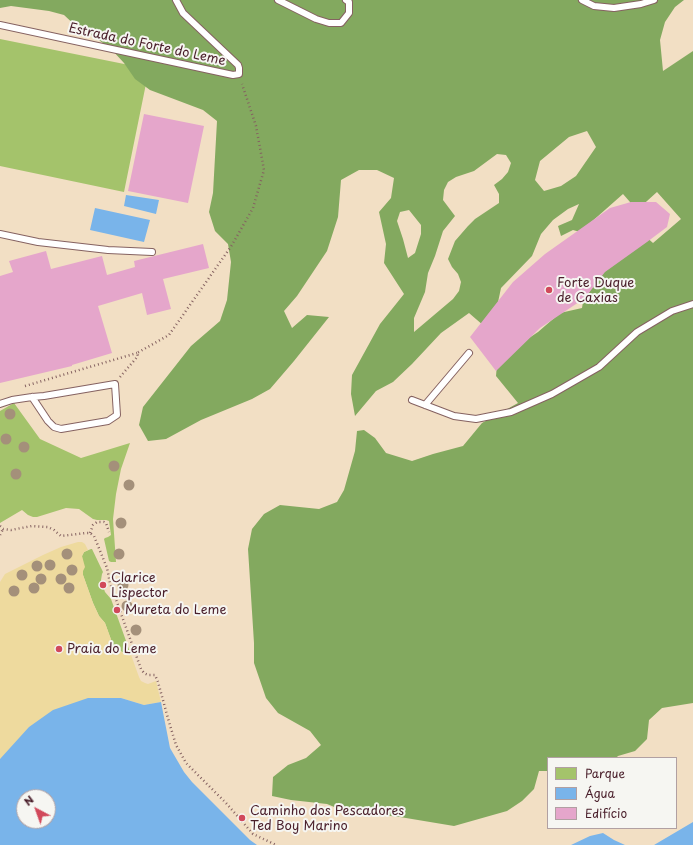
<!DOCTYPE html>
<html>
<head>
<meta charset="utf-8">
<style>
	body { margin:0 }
	#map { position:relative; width:693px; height:845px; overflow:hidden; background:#f2dfc4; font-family:"Playpen Sans",sans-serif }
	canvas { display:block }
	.legend { position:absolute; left:547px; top:757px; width:130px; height:72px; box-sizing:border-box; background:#f6f6f2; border:1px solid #b1a0a2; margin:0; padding:5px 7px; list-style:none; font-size:12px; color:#4a1f2b }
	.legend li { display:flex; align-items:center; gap:8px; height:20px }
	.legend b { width:20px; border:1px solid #b1a0a2 }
	.north { position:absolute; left:16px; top:789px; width:40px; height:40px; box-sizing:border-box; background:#f6f6f2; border:1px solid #b1a0a2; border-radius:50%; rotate:319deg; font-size:11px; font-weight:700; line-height:16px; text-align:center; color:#4a1f2b }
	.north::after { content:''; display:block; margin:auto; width:14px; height:18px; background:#d1495b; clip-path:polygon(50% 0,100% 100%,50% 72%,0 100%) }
</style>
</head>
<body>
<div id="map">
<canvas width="693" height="845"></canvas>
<ul class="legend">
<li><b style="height:11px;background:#a4c36b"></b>Parque</li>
<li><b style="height:11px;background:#79b4ea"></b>Água</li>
<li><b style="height:11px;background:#e5a6cb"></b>Edifício</li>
</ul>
<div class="north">N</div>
</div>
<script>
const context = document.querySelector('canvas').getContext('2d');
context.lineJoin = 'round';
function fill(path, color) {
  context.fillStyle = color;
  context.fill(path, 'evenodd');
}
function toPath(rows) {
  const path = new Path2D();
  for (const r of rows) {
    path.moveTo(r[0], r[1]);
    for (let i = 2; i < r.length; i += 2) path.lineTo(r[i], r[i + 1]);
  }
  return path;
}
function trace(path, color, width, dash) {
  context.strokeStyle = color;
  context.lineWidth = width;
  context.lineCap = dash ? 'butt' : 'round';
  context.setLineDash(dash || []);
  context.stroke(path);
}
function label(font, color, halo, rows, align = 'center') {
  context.font = font + ' "Playpen Sans",sans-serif';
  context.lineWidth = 4;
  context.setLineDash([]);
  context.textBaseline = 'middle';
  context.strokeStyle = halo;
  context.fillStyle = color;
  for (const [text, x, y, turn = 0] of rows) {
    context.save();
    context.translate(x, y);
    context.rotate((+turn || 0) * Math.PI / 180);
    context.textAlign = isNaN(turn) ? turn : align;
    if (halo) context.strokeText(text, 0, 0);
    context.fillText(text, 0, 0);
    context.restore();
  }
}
fill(toPath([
	[0,39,149,69,124,192,0,166],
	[14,403,40,439,81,458,130,443,121,469,116,494,113,519,116,562,111,562,109,561,104,539,105,538,108,537,111,535,109,521,106,520,97,520,93,519,79,509,66,508,37,517,33,517,28,515,22,510,0,523,0,411],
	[91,549,92,549,103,572,102,574,101,580,105,592,111,599,130,652,122,652,113,645,105,623,99,616,93,603,83,575,82,556,84,552]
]), '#a4c36b');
fill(toPath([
	[0,0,684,0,675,7,665,22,660,40,663,71,693,51,693,703,662,708,649,720,647,739,635,751,618,756,616,758,548,758,548,771,539,771,534,789,522,801,507,811,454,826,400,817,344,811,327,804,291,800,272,796,273,777,288,765,306,758,321,745,310,731,278,713,266,698,254,663,254,643,248,549,252,529,264,514,280,505,319,509,337,502,344,490,355,451,357,431,364,430,375,438,386,453,412,461,433,454,463,446,482,423,518,403,496,376,497,364,508,352,538,332,560,313,582,308,584,296,598,276,644,235,653,243,681,219,657,192,637,210,623,194,580,232,573,230,561,236,558,226,572,220,579,204,568,209,553,220,541,234,532,256,501,288,497,307,484,326,469,313,441,333,412,364,393,382,376,391,355,416,351,394,352,375,380,324,404,294,384,263,386,244,379,212,391,198,394,178,377,170,359,170,341,180,338,217,327,251,297,296,284,311,292,328,307,315,329,317,294,361,270,389,252,399,201,420,166,439,148,441,139,425,143,407,191,346,220,321,227,300,231,262,228,244,215,231,209,212,213,193,217,121,203,110,150,90,135,79,124,63,112,50,95,37,79,29,64,15,49,11,11,6,0,8],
	[587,131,596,147,576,176,561,186,544,191,535,180,540,161,569,137],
	[497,154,506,155,511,163,508,172,502,179,494,185,499,194,499,203,475,219,468,226,455,241,448,259,452,267,458,274,461,282,459,291,453,299,414,332,414,318,425,292,428,273,435,256,443,231,455,216,443,200,444,190,448,182,456,177,474,171],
	[409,210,421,225,421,234,415,253,408,258,403,239,397,221,400,212]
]), '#83a95f');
fill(toPath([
	[78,542,82,542,85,544,88,550,84,552,82,556,85,567,83,571,83,575,93,603,99,616,105,623,113,645,122,652,130,652,139,677,141,681,145,683,148,684,156,681,161,702,144,705,121,698,0,759,0,582,5,574,43,555,61,547]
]), '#eeda9e');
fill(toPath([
	[126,195,159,200,156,214,124,206],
	[95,208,150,220,144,242,90,230],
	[88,698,121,698,144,705,161,702,170,748,184,772,192,782,250,840,257,845,0,845,0,759,29,727,53,710],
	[24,797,48,797,48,821,24,821],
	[693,822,693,845,654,845],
	[603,833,614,840,625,845,571,845,590,836]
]), '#79b4ea');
fill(toPath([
	[144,114,204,126,188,203,128,191],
	[631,202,656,202,670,214,667,227,647,242,605,272,585,298,540,328,496,371,470,337,513,282,545,254,610,208],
	[203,244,209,268,163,279,171,309,147,315,142,293,98,306,112,353,72,365,72,366,0,383,0,276,13,272,9,261,46,251,51,269,102,256,107,275,135,267,134,261]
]), '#e5a6cb');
const service = toPath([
	[278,0,316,19,329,23,341,23,349,13,349,2,346,0],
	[582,0,594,6,614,8,641,4,654,0],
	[0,25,233,75,239,74,239,68,238,65,183,13,176,0],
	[0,234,38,242,108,250,152,252],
	[412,400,454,416,476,419,511,412,552,394,599,367,637,332,672,311,693,304],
	[0,404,12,400,32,397,44,396,115,384,117,415,108,421,61,429,54,427,48,421,32,397],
	[425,405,469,353]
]);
trace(service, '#856261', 8);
trace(toPath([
	[120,377,138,356,137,353,169,335,232,245,253,208,264,170,256,126,242,84],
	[25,386,137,353],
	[0,526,3,529,11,530,32,526,48,527,54,530,61,536,86,533,90,533,94,536,107,568,110,583,141,669,144,673,148,675,155,675,158,682,169,722,176,745,186,763,226,803,253,834,276,845],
	[90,533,93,525,97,522,104,522,106,523,109,532],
	[0,535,3,529]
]), '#856261', 2.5, [1, 3]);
trace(service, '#fff', 6);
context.fillStyle = '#a4907a';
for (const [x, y] of [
	[10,414],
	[6,439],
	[24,447],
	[114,466],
	[16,474],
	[129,485],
	[121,523],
	[67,554],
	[119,554],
	[50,565],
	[37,566],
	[72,570],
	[22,575],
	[41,579],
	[61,579],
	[123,585],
	[34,588],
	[69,588],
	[14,591],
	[127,606],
	[136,630]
]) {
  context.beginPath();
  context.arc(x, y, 5.5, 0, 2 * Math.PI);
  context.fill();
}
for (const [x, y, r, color] of [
	[549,290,4,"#d1495b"],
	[103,585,4,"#d1495b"],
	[117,610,4,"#d1495b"],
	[59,649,4,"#d1495b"],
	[242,818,4,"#d1495b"]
]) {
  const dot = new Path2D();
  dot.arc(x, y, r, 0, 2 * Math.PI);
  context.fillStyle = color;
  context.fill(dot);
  trace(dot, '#f6f6f2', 1.5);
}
label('13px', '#4a1f2b', '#f6f6f2', [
	["Estrada do Forte do Leme",147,45,12]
]);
label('13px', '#4a1f2b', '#f6f6f2', [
	["Forte Duque",557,283],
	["de Caxias",557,298],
	["Clarice",111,578],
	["Lispector",111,593],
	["Mureta do Leme",125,610],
	["Praia do Leme",67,649],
	["Caminho dos Pescadores",250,811],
	["Ted Boy Marino",250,826]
], 'left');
</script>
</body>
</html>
